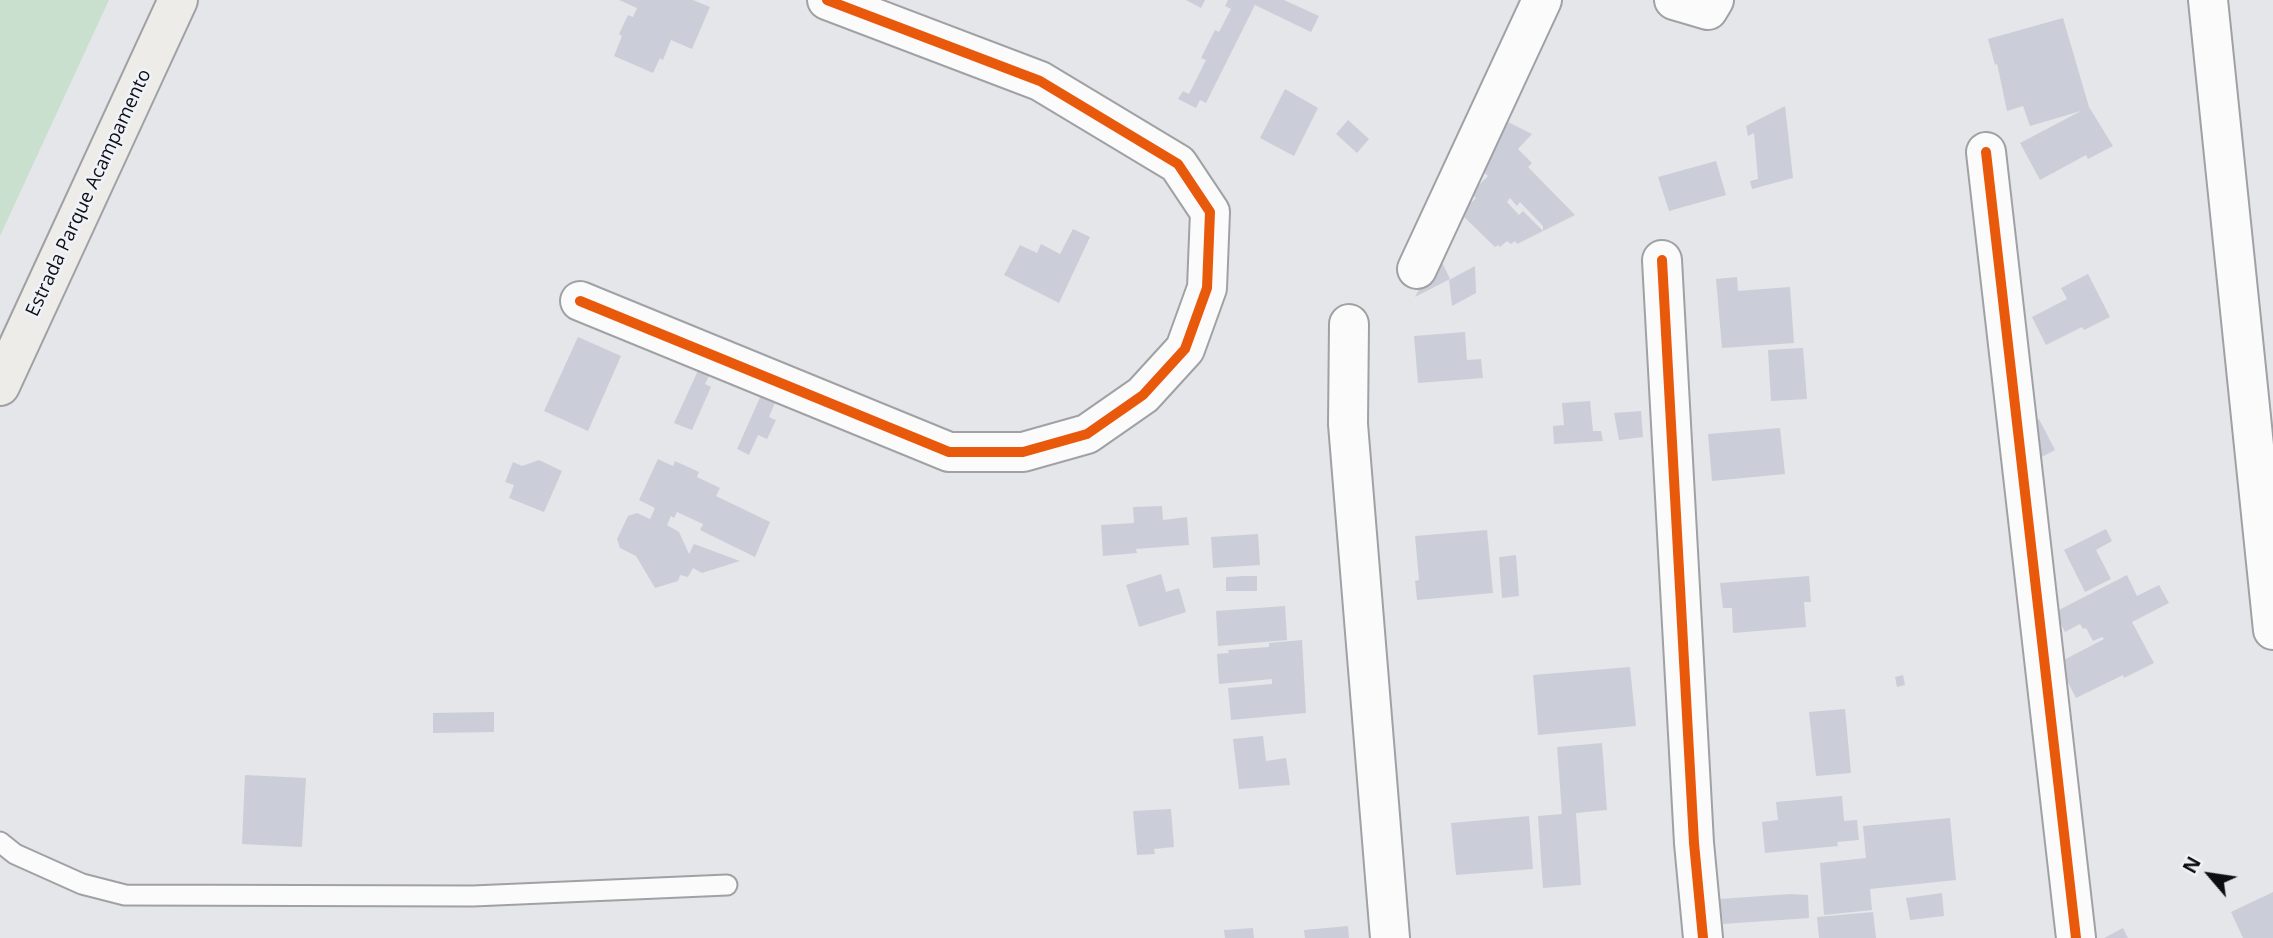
<!DOCTYPE html>
<html>
<head>
<meta charset="utf-8">
<style>
	body { margin:0 }
	#map { position:relative; width:2273px; height:938px; overflow:hidden; background:#e5e6ea; font-family:"Open Sans",sans-serif }
	canvas { display:block }
	.north { position:absolute; left:2175px; top:840px; width:70px; height:70px; -webkit-text-stroke:5px #f0f2fa; paint-order:stroke; rotate:299deg; font-size:19px; font-weight:700; line-height:28px; text-align:center; color:#0d0e10 }
	.north::after { content:''; display:block; margin:auto; width:24px; height:32px; background:#0d0e10; clip-path:polygon(50% 0,100% 100%,50% 72%,0 100%) }
</style>
</head>
<body>
<div id="map">
<canvas width="2273" height="938"></canvas>
<div class="north">N</div>
</div>
<script>
const context = document.querySelector('canvas').getContext('2d');
context.lineJoin = 'round';
function fill(path, color) {
  context.fillStyle = color;
  context.fill(path, 'evenodd');
}
function toPath(rows) {
  const path = new Path2D();
  for (const r of rows) {
    path.moveTo(r[0], r[1]);
    for (let i = 2; i < r.length; i += 2) path.lineTo(r[i], r[i + 1]);
  }
  return path;
}
function trace(path, color, width, dash) {
  context.strokeStyle = color;
  context.lineWidth = width;
  context.lineCap = dash ? 'butt' : 'round';
  context.setLineDash(dash || []);
  context.stroke(path);
}
function label(font, color, halo, rows, align = 'center') {
  context.font = font + ' "Open Sans",sans-serif';
  context.lineWidth = 5;
  context.setLineDash([]);
  context.textBaseline = 'middle';
  context.strokeStyle = halo;
  context.fillStyle = color;
  for (const [text, x, y, turn = 0] of rows) {
    context.save();
    context.translate(x, y);
    context.rotate((+turn || 0) * Math.PI / 180);
    context.textAlign = isNaN(turn) ? turn : align;
    if (halo) context.strokeText(text, 0, 0);
    context.fillText(text, 0, 0);
    context.restore();
  }
}
fill(toPath([
	[0,0,109,0,0,236]
]), '#cae0ce');
fill(toPath([
	[619,0,693,0,710,7,692,49,671,40,663,60,660,58,653,73,614,56,622,36,619,34,628,15,633,17,637,8],
	[1186,0,1205,0,1201,8],
	[1228,0,1284,0,1319,16,1311,32,1255,5,1206,103,1200,100,1196,108,1178,99,1183,91,1189,94,1206,60,1201,58,1215,30,1219,32,1231,9,1225,6],
	[2063,18,2089,107,2113,146,2088,159,2086,155,2040,180,2020,143,2081,111,2030,126,2023,106,2007,111,1998,68,1997,64,1995,65,1988,39],
	[1285,89,1318,108,1294,156,1260,138],
	[1785,106,1793,178,1752,189,1750,181,1758,179,1754,133,1748,136,1746,126],
	[1348,120,1369,139,1357,153,1336,134],
	[1508,122,1532,134,1518,149,1532,163,1528,167,1575,215,1517,244,1515,241,1511,244,1507,241,1500,247,1498,245,1495,247,1460,213,1476,198,1471,193,1488,176,1482,171],
	[1510,198,1517,206,1520,202,1543,226,1543,231,1523,211,1519,215,1507,202],
	[1716,161,1726,195,1669,211,1658,177],
	[1073,229,1090,237,1059,303,1004,275,1020,245,1037,253,1041,244,1060,254],
	[1435,260,1441,260,1450,279,1415,297],
	[1475,266,1476,293,1452,306,1449,280],
	[2088,274,2110,317,2084,330,2082,327,2046,345,2032,317,2067,299,2061,288],
	[1737,277,1738,291,1790,287,1794,343,1722,348,1716,279],
	[1465,332,1467,360,1481,359,1483,378,1418,383,1414,336],
	[578,337,621,356,588,431,544,411],
	[1803,348,1807,399,1771,401,1768,350],
	[701,364,712,370,705,384,711,387,692,430,674,423],
	[762,393,776,400,769,417,776,420,767,439,758,435,749,455,737,449],
	[1590,401,1593,431,1601,431,1603,441,1554,444,1553,426,1564,425,1562,403],
	[1641,411,1643,437,1619,440,1614,413],
	[2039,419,2055,450,2030,463,2026,425],
	[1780,428,1785,474,1712,481,1708,434],
	[658,459,673,466,675,461,699,472,697,477,720,488,716,496,770,522,755,557,700,530,703,524,677,512,674,518,671,516,667,525,679,532,689,554,694,544,740,561,702,573,693,568,688,577,680,575,678,581,655,588,636,556,620,548,617,539,628,516,637,513,650,519,655,508,639,500],
	[539,460,562,471,544,512,509,498,514,485,505,482,513,462,522,466],
	[1162,506,1163,520,1187,517,1189,545,1136,549,1137,553,1103,556,1101,525,1134,523,1133,507],
	[2106,529,2112,541,2096,550,2111,579,2085,592,2064,550],
	[1487,530,1493,593,1417,600,1415,581,1419,580,1415,536],
	[1258,534,1260,565,1213,568,1211,537],
	[1516,555,1519,596,1502,598,1499,557],
	[1161,574,1166,592,1179,588,1186,612,1139,627,1126,585],
	[2127,575,2137,596,2159,585,2169,603,2132,622,2154,663,2124,678,2123,675,2076,698,2058,663,2104,639,2102,637,2093,641,2086,628,2083,629,2080,624,2065,632,2055,612],
	[1244,576,1257,576,1257,591,1226,591,1226,577],
	[1809,576,1811,602,1804,602,1806,627,1733,633,1732,608,1723,608,1720,583],
	[1285,606,1287,640,1218,646,1216,611],
	[1302,640,1306,713,1231,720,1228,688,1272,684,1272,679,1219,684,1217,654,1229,653,1228,650,1269,647,1269,643],
	[1630,667,1636,726,1538,735,1533,675],
	[1903,675,1905,685,1897,687,1895,677],
	[1845,709,1851,773,1816,776,1809,712],
	[494,712,494,732,433,733,433,713],
	[1263,736,1266,761,1286,758,1290,785,1239,789,1233,739],
	[1602,743,1607,810,1576,813,1581,885,1543,888,1538,816,1562,814,1557,747],
	[245,775,306,778,302,847,242,844],
	[1842,796,1844,821,1857,820,1859,840,1837,842,1838,846,1765,853,1762,822,1778,820,1776,802],
	[1171,809,1174,847,1154,849,1155,854,1137,855,1133,811],
	[1529,816,1533,869,1456,875,1451,823],
	[1950,818,1956,880,1870,889,1872,910,1824,915,1820,863,1866,858,1863,826],
	[2273,892,2273,938,2243,938,2231,912],
	[1942,893,1944,916,1910,920,1906,898],
	[1790,894,1808,895,1809,918,1723,924,1720,899],
	[1873,912,1876,938,1819,938,1817,917],
	[1348,926,1349,938,1305,938,1304,930],
	[1253,928,1254,938,1225,938,1224,930],
	[2123,928,2128,938,2104,938]
]), '#cbced8');
const lane = toPath([
	[0,842,15,854,82,884,125,895,473,896,727,885]
]);
const street = toPath([
	[1674,0,1708,10,1714,0],
	[2208,0,2273,630],
	[1986,152,2076,938],
	[1662,260,1694,843,1703,938],
	[1417,269,1542,0],
	[580,301,949,452,1023,452,1087,434,1143,395,1185,349,1207,288,1210,212,1178,164,1040,81,827,0],
	[1349,324,1348,424,1390,938]
]);
const secondary = toPath([
	[0,386,178,0]
]);
trace(lane, '#a0a1a4', 23);
trace(street, '#a0a1a4', 42);
trace(secondary, '#a0a1a4', 42);
trace(lane, '#fbfbfc', 19);
trace(street, '#fbfbfc', 38);
trace(secondary, '#edece8', 38);
trace(toPath([
	[1986,152,2076,938],
	[1662,260,1694,843,1703,938],
	[580,301,949,452,1023,452,1087,434,1143,395,1185,349,1207,288,1210,212,1178,164,1040,81,827,0]
]), '#e8590c', 10);
label('19px', '#0d0e10', '#f0f2fa', [
	["Estrada Parque Acampamento",89,193,-65]
]);
</script>
</body>
</html>
